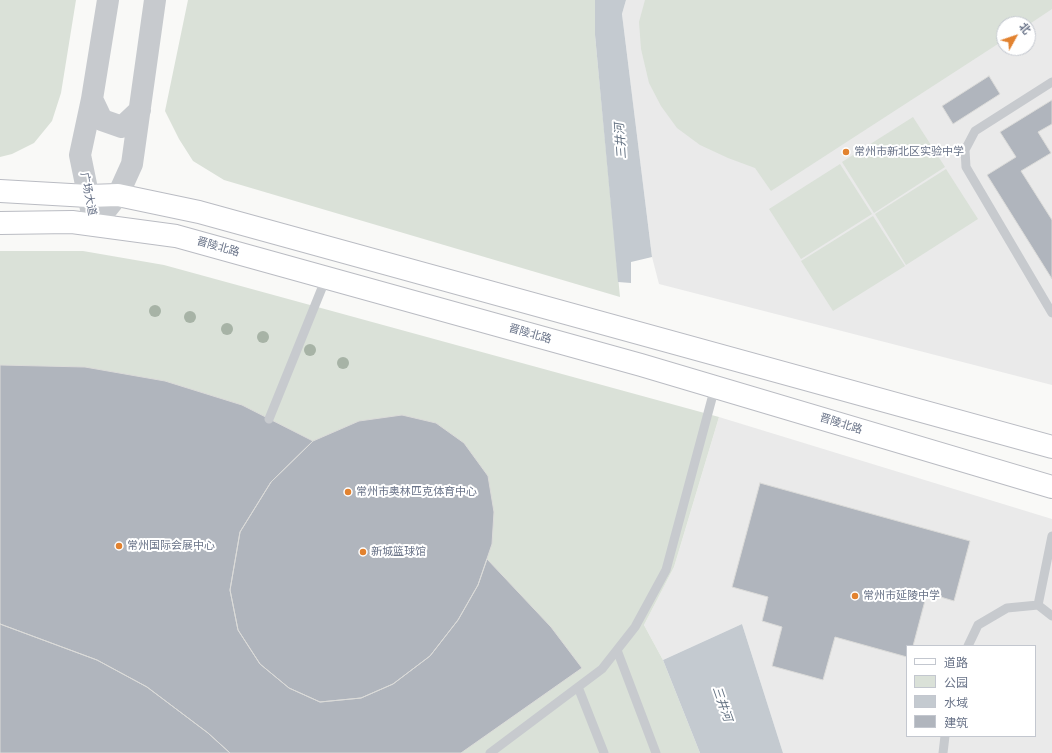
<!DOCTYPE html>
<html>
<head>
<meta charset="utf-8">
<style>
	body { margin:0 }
	#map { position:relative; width:1052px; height:753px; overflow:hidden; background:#f9f9f7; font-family:Rubik,"Noto Sans SC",sans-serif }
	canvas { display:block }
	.legend { position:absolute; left:906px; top:645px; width:130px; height:92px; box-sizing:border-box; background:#fff; border:1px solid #c3c7cf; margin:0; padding:5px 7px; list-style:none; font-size:12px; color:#697388 }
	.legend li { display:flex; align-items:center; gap:8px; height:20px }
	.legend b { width:20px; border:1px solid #c3c7cf }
	.north { position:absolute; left:996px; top:16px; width:40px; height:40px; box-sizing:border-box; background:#fff; border:1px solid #c3c7cf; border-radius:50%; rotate:50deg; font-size:11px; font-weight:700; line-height:16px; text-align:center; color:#697388 }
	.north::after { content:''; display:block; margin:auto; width:14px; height:18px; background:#e2822f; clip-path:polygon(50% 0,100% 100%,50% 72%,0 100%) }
</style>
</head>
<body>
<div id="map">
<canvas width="1052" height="753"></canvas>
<ul class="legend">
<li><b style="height:5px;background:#fff"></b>道路</li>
<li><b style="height:11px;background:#dae1d8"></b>公园</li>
<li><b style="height:11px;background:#c4cad0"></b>水域</li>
<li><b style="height:11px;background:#b0b5bd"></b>建筑</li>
</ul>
<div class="north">北</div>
</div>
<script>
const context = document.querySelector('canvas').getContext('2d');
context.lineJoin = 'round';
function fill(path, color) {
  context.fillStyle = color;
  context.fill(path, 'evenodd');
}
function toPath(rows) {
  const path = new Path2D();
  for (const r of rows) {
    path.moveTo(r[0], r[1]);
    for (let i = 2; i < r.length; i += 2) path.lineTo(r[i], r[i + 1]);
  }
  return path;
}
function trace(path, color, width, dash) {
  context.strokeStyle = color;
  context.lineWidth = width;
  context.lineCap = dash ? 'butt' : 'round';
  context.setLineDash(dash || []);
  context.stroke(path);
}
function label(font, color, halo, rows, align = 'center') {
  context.font = font + ' Rubik,"Noto Sans SC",sans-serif';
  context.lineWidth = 4;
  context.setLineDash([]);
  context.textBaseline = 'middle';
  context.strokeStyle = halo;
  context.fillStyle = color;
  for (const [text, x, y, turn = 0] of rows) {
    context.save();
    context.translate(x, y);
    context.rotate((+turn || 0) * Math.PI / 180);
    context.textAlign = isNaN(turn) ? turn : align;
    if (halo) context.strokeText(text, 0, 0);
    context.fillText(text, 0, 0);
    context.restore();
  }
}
fill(toPath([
	[626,0,1052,0,1052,385,659,284,652,257,622,14],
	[1004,24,1028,24,1028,48,1004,48],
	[719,417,1052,519,1052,753,783,753,742,624,663,660,644,625,674,567],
	[907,646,1035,646,1035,736,907,736]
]), '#eaeaea');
fill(toPath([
	[0,0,76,0,61,93,52,121,34,143,12,154,0,157],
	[188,0,595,0,595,35,620,297,224,180,193,161,179,139,165,111],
	[645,0,1052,0,1052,9,1028,25,1004,24,1004,40,771,191,755,168,728,158,700,145,677,128,661,106,649,83,641,49,639,22],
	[913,117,945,167,874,213,842,162],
	[840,164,872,214,801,259,769,209],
	[946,169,978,219,906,265,875,214],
	[873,216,905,266,833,311,801,261],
	[0,251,83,251,164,265,719,417,674,567,644,625,663,660,700,753,0,753]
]), '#dae1d8');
fill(toPath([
	[595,0,626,0,622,14,652,257,631,262,631,283,618,282,595,35],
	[742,624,783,753,700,753,663,660]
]), '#c4cad0');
const building = toPath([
	[989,76,1000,94,953,124,942,106,989,76],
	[1052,100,1052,124,1038,132,1051,153,1021,171,1052,220,1052,279,987,175,1016,157,1000,132,1052,100],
	[0,365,85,367,165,381,242,405,313,441,271,482,240,532,230,590,238,630,260,664,289,688,320,702,361,698,393,684,430,656,458,620,478,585,487,559,551,627,582,668,461,753,230,753,208,733,147,687,97,660,0,624,0,365],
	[402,415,436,423,464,443,488,476,494,512,492,544,478,585,458,620,430,656,393,684,361,698,320,702,289,688,260,664,238,630,230,590,240,532,271,482,313,441,359,421,402,415],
	[760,483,970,541,954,601,927,593,913,646,907,646,907,657,835,637,823,680,772,666,782,627,762,621,768,597,732,587,760,483],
	[0,624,97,660,147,687,208,733,230,753,0,753,0,624]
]);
fill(building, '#b0b5bd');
trace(building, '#dbdbd9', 1);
const secondary = toPath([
	[0,191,88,196,118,195,199,212,1052,447],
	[0,223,72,222,176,236,641,365,1052,487]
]);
trace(secondary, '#babcc3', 24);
trace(toPath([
	[1052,82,975,131,965,150,966,167,1052,313],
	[269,419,326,278],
	[1038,605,1052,536],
	[968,646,978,625,1007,608,1038,605,1052,616],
	[617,650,656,753],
	[578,687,604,753],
	[490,753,602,669,635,627,666,570,715,387],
	[943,753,945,736]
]), '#c7cace', 9);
trace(toPath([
	[92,99,102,120,122,127,140,110],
	[92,214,80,155,92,99,108,0],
	[94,225,118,195,132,164,155,0]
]), '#c7cace', 22);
trace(secondary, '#fff', 22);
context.fillStyle = '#a7b3a6';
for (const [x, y] of [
	[155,311],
	[190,317],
	[227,329],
	[263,337],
	[310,350],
	[343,363]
]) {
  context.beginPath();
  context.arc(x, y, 6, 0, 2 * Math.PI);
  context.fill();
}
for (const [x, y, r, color] of [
	[846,152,4,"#e2822f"],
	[348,492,4,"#e2822f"],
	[119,546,4,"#e2822f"],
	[363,552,4,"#e2822f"],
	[855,596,4,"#e2822f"]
]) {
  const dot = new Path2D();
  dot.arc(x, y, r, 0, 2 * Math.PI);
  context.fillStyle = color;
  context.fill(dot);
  trace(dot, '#fff', 1.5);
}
label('11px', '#697388', '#fff', [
	["常州市新北区实验中学",854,152],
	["常州市奥林匹克体育中心",356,492],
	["常州国际会展中心",127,546],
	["新城篮球馆",371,552],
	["常州市延陵中学",863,596]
], 'left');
label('11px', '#697388', '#fff', [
	["广场大道",88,194,79],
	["晋陵北路",218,247,16],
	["晋陵北路",530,334,16],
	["晋陵北路",841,424,17]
]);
label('italic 12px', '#657383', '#fff', [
	["三井河",621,141,-94],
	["三井河",722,704,71]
]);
</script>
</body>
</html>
